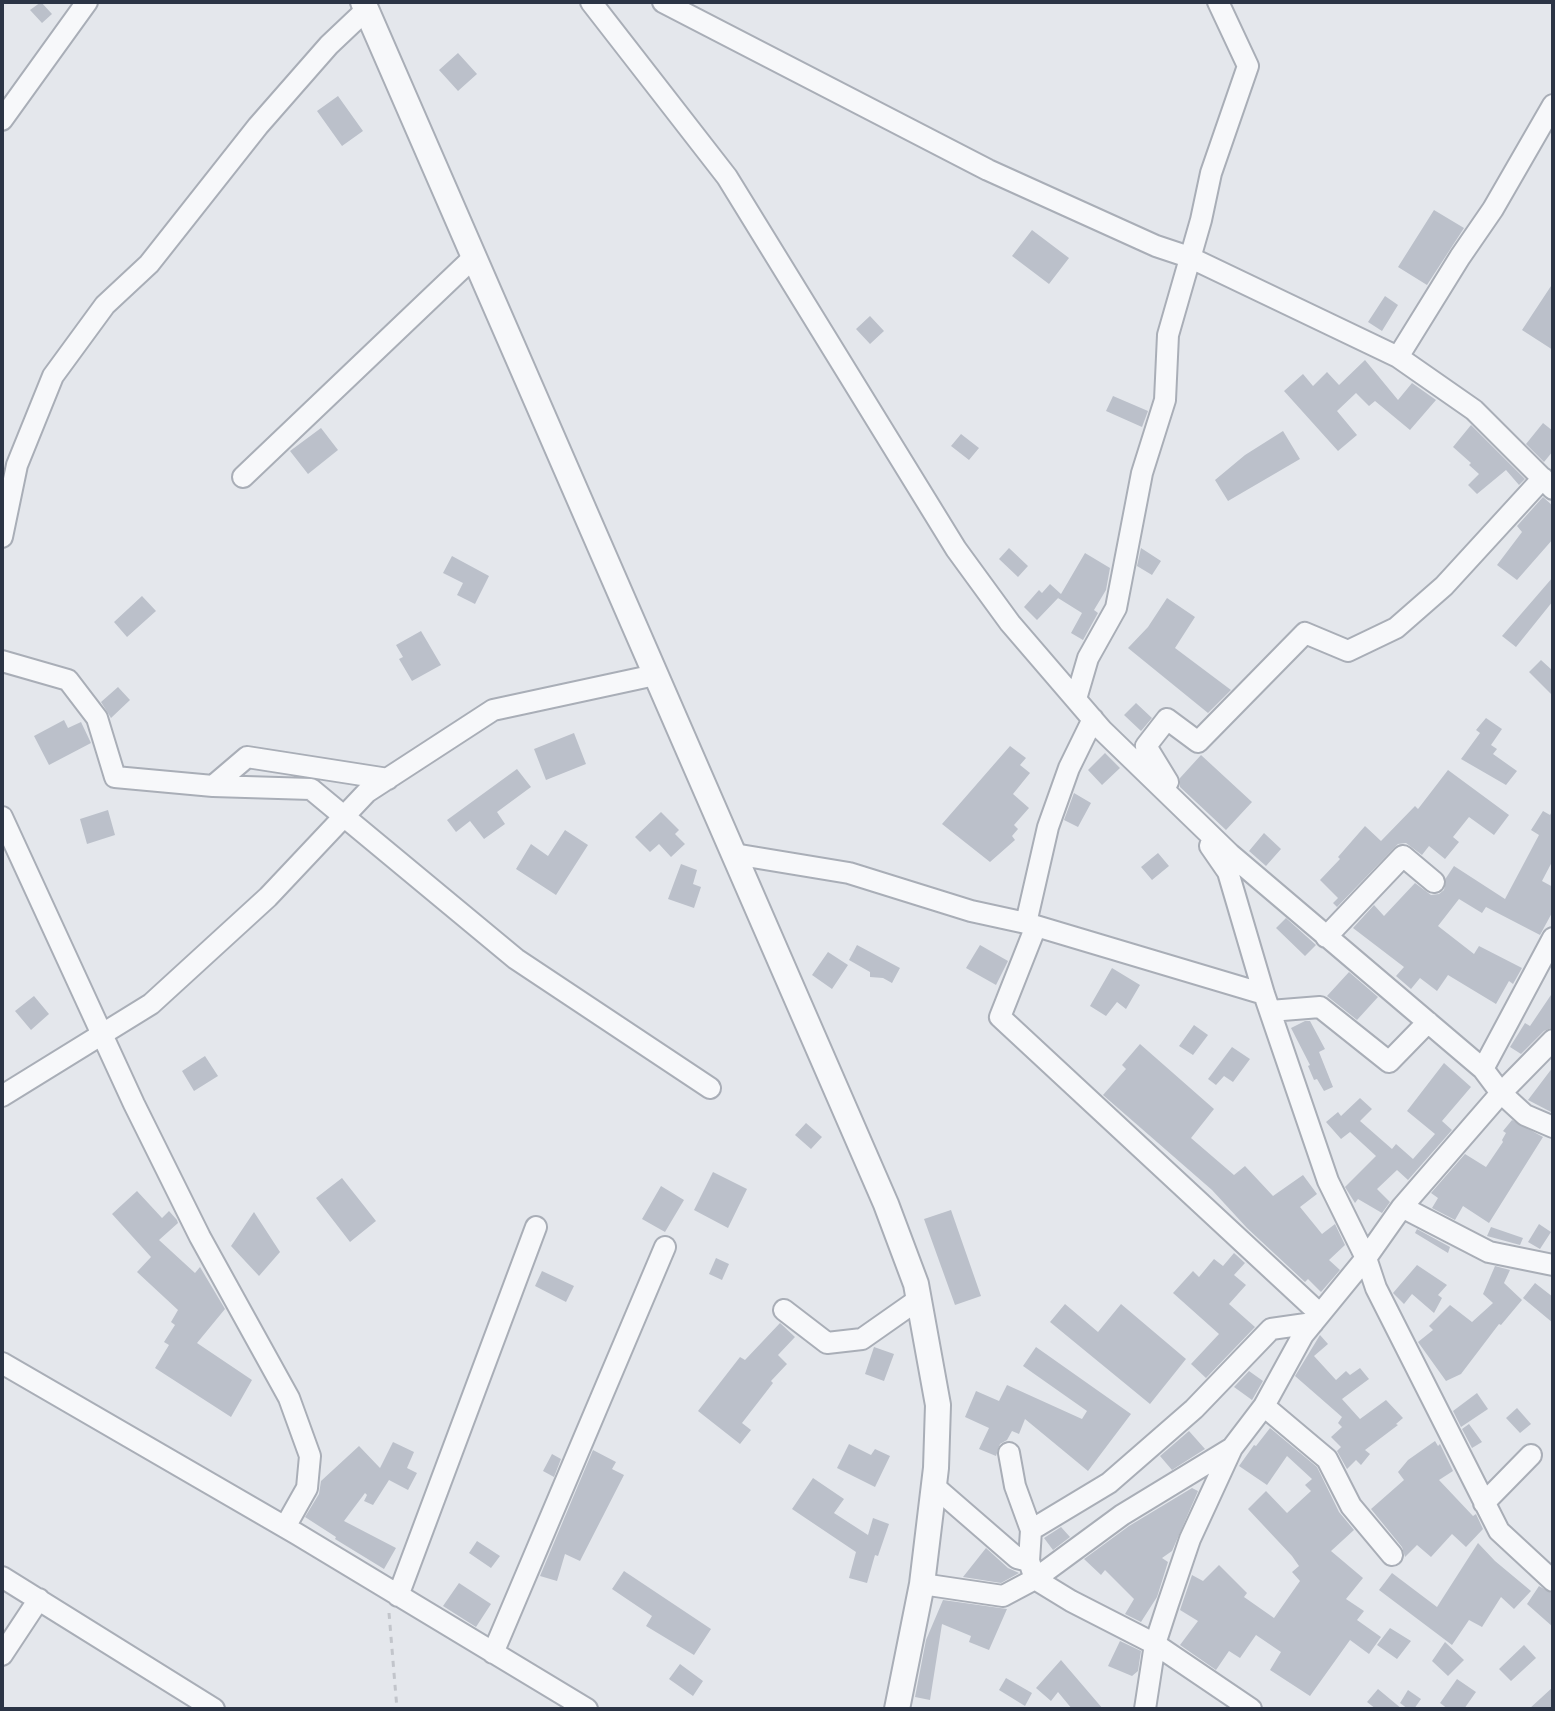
<!DOCTYPE html>
<html>
<head>
<meta charset="utf-8">
<style>
	body { margin:0 }
	#map { position:relative; width:1555px; height:1711px; overflow:hidden; background:#e4e7ec; font-family:Quicksand,sans-serif }
	canvas { display:block }
	.frame { position:absolute; inset:0; border:4px solid #2b3445; pointer-events:none }
</style>
</head>
<body>
<div id="map">
<canvas width="1555" height="1711"></canvas>
<div class="frame"></div>
</div>
<script>
const context = document.querySelector('canvas').getContext('2d');
context.lineJoin = 'round';
function fill(path, color) {
  context.fillStyle = color;
  context.fill(path, 'evenodd');
}
function toPath(rows) {
  const path = new Path2D();
  for (const r of rows) {
    path.moveTo(r[0], r[1]);
    for (let i = 2; i < r.length; i += 2) path.lineTo(r[i], r[i + 1]);
  }
  return path;
}
function trace(path, color, width, dash) {
  context.strokeStyle = color;
  context.lineWidth = width;
  context.lineCap = dash ? 'butt' : 'round';
  context.setLineDash(dash || []);
  context.stroke(path);
}
fill(toPath([
	[41,2,52,14,42,23,30,10],
	[458,53,477,74,458,91,439,70],
	[338,96,363,131,342,146,317,111],
	[1434,210,1464,228,1427,285,1398,267],
	[1032,230,1069,258,1049,284,1012,256],
	[1553,283,1553,350,1522,330],
	[1385,296,1398,305,1382,331,1368,322],
	[870,316,884,331,870,344,856,329],
	[1365,360,1398,400,1412,383,1436,400,1410,430,1375,401,1369,406,1356,393,1337,411,1357,435,1338,451,1284,391,1303,374,1313,386,1327,372,1339,385],
	[1113,396,1148,411,1142,427,1106,411],
	[1543,423,1553,431,1553,451,1544,462,1526,444],
	[1471,425,1525,479,1519,485,1506,470,1477,494,1468,485,1479,474,1469,465,1471,463,1453,447],
	[321,428,338,450,308,474,290,451],
	[1283,431,1300,459,1228,501,1215,480,1245,455],
	[961,434,979,448,969,460,951,446],
	[1543,497,1553,506,1553,539,1517,580,1497,565,1522,532,1517,526],
	[1009,548,1028,566,1018,577,999,559],
	[1141,548,1161,561,1152,575,1137,566],
	[1085,553,1110,568,1106,590,1094,610,1098,613,1083,640,1071,633,1082,613,1058,598,1060,596,1037,620,1024,607,1039,590,1042,593,1050,584,1061,594],
	[452,556,489,576,475,604,457,595,463,583,443,573],
	[1553,577,1553,601,1516,647,1502,636],
	[142,596,156,611,127,637,114,622],
	[1167,598,1195,617,1175,648,1231,690,1208,713,1128,648,1148,627],
	[421,631,441,665,412,681,399,659,403,657,396,645],
	[1541,660,1553,671,1553,696,1529,672],
	[118,687,130,700,111,718,101,702],
	[1136,703,1152,718,1141,731,1124,715],
	[1486,718,1502,729,1491,745,1497,749,1493,754,1517,771,1506,785,1461,759,1480,733,1476,730],
	[64,720,68,728,81,722,91,743,49,765,34,736],
	[574,733,586,764,546,780,534,749],
	[1010,746,1026,758,1020,765,1030,773,1013,794,1029,808,1014,825,1018,829,1012,836,1015,840,990,862,942,824],
	[1105,753,1120,768,1102,785,1088,770],
	[1201,755,1252,802,1226,830,1180,787,1180,778],
	[517,769,531,787,497,812,505,824,484,839,470,821,456,832,447,820],
	[1448,770,1509,815,1494,835,1469,817,1453,837,1459,842,1445,859,1429,846,1422,855,1406,843,1398,844,1337,907,1333,903,1338,898,1320,880,1340,859,1338,857,1365,826,1381,841,1415,806,1418,809],
	[1074,793,1091,803,1078,827,1064,820],
	[1553,809,1553,860,1542,881,1553,887,1553,911,1540,935,1486,907,1482,913,1459,899,1438,926,1474,954,1479,946,1522,968,1513,984,1509,981,1496,1004,1448,975,1437,991,1420,978,1411,989,1396,976,1404,967,1353,928,1374,905,1384,916,1415,883,1431,895,1439,894,1444,890,1446,878,1454,866,1505,899,1539,835,1531,830,1543,811,1550,815],
	[108,810,115,835,87,844,80,819],
	[661,812,679,830,675,834,685,844,671,857,659,844,650,852,635,837],
	[565,830,588,845,556,895,516,869,531,844,548,856],
	[1264,833,1281,849,1266,866,1249,851],
	[1158,853,1169,866,1152,880,1141,867],
	[681,864,697,870,693,884,701,887,694,908,668,899],
	[1286,918,1316,945,1305,956,1276,928],
	[857,945,900,968,892,983,883,978,870,977,870,972,849,960],
	[980,945,1008,961,996,985,966,968],
	[828,952,848,965,832,989,812,975],
	[1112,968,1140,985,1126,1009,1117,1002,1106,1016,1090,1006],
	[1349,972,1378,997,1357,1020,1327,996],
	[1553,992,1553,1027,1544,1031,1521,1054,1510,1047,1525,1023,1530,1026],
	[34,996,49,1014,31,1030,15,1011],
	[1305,1021,1310,1021,1325,1049,1319,1052,1333,1087,1324,1091,1317,1079,1314,1080,1308,1066,1310,1065,1291,1028],
	[1194,1025,1208,1035,1193,1055,1179,1046],
	[1140,1044,1214,1109,1191,1138,1234,1175,1245,1166,1273,1196,1303,1175,1317,1194,1300,1207,1322,1234,1335,1224,1345,1245,1329,1260,1340,1270,1321,1292,1308,1279,1305,1282,1247,1228,1212,1190,1103,1095,1126,1069,1122,1065],
	[1232,1047,1250,1059,1233,1082,1224,1076,1216,1085,1208,1079],
	[205,1056,218,1076,194,1091,182,1071],
	[1444,1063,1471,1087,1442,1121,1452,1130,1408,1180,1397,1170,1377,1189,1390,1202,1382,1213,1358,1199,1355,1203,1345,1187,1376,1156,1350,1132,1341,1139,1326,1122,1338,1112,1341,1116,1360,1098,1372,1109,1360,1121,1392,1149,1396,1144,1413,1159,1435,1134,1407,1111],
	[1553,1067,1553,1113,1528,1100],
	[1512,1120,1543,1137,1489,1223,1463,1206,1455,1220,1432,1208,1438,1198,1431,1193,1465,1154,1486,1167,1503,1142,1502,1140,1506,1133,1503,1131],
	[806,1123,822,1137,811,1149,795,1135],
	[713,1172,747,1189,728,1228,694,1210],
	[342,1178,376,1221,350,1242,316,1198],
	[661,1186,684,1200,665,1232,642,1219],
	[137,1191,162,1218,169,1211,177,1220,178,1223,159,1240,195,1273,200,1267,225,1309,197,1343,252,1380,231,1417,155,1368,169,1345,164,1342,175,1325,171,1322,178,1310,137,1272,151,1257,112,1214],
	[951,1210,981,1296,955,1305,924,1219],
	[254,1212,280,1252,259,1276,231,1246],
	[1539,1224,1551,1232,1540,1249,1528,1242],
	[1491,1227,1523,1238,1520,1245,1487,1236],
	[1417,1229,1450,1247,1448,1253,1415,1233],
	[1234,1253,1245,1263,1234,1275,1246,1285,1229,1304,1255,1327,1206,1378,1191,1364,1219,1334,1173,1293,1193,1271,1199,1277,1214,1259,1223,1266],
	[716,1258,729,1264,722,1280,709,1274],
	[1417,1265,1447,1285,1438,1295,1442,1298,1434,1313,1412,1294,1404,1304,1393,1293],
	[1495,1266,1510,1270,1504,1283,1522,1300,1501,1325,1499,1324,1461,1374,1446,1381,1418,1342,1433,1330,1429,1326,1450,1305,1472,1322,1493,1303,1483,1294],
	[542,1271,574,1286,566,1302,535,1286],
	[1535,1283,1553,1297,1553,1323,1523,1298],
	[1065,1304,1098,1332,1121,1304,1186,1359,1150,1404,1050,1322],
	[780,1323,795,1337,778,1355,787,1364,771,1381,773,1383,742,1423,751,1430,740,1444,698,1411,740,1357,745,1360],
	[1320,1335,1328,1344,1314,1356,1336,1380,1346,1371,1350,1375,1360,1368,1369,1379,1342,1399,1360,1419,1386,1400,1403,1418,1396,1424,1398,1425,1365,1450,1370,1454,1361,1465,1356,1460,1347,1469,1337,1451,1341,1447,1331,1437,1342,1427,1338,1423,1342,1417,1295,1376],
	[874,1347,894,1354,884,1381,865,1374],
	[1036,1347,1131,1414,1088,1471,1025,1419,1019,1434,1012,1431,1007,1440,1000,1444,996,1456,979,1449,989,1428,965,1417,976,1391,999,1401,1007,1385,1082,1419,1087,1411,1023,1366],
	[1249,1371,1263,1381,1252,1400,1234,1387],
	[1477,1393,1488,1409,1461,1427,1453,1411],
	[1517,1408,1531,1424,1520,1433,1506,1418],
	[1469,1424,1482,1442,1472,1448,1462,1429],
	[1270,1428,1317,1467,1339,1512,1354,1530,1331,1551,1363,1578,1346,1599,1364,1611,1357,1620,1381,1637,1369,1654,1350,1640,1310,1696,1270,1670,1281,1652,1256,1635,1240,1658,1229,1651,1216,1670,1180,1645,1198,1621,1180,1610,1192,1575,1203,1581,1219,1565,1247,1593,1244,1597,1274,1618,1300,1581,1292,1572,1299,1566,1292,1556,1248,1509,1266,1491,1287,1513,1311,1491,1305,1485,1312,1479,1287,1456,1267,1485,1239,1466,1254,1445,1256,1446],
	[1189,1431,1205,1449,1172,1470,1160,1456],
	[1435,1441,1438,1446,1440,1444,1453,1471,1439,1480,1473,1516,1476,1514,1483,1529,1466,1547,1452,1534,1431,1557,1417,1545,1405,1557,1402,1547,1371,1509,1404,1480,1398,1472,1408,1460],
	[393,1442,414,1452,407,1468,417,1473,408,1490,389,1480,373,1505,364,1501,367,1495,365,1493,344,1521,396,1548,384,1569,335,1539,336,1537,305,1517,319,1494,321,1481,359,1446,380,1468],
	[849,1444,871,1455,875,1449,890,1456,875,1487,837,1468],
	[593,1450,616,1462,612,1469,624,1475,580,1561,565,1554,557,1581,540,1576],
	[552,1454,561,1459,554,1477,543,1471],
	[813,1478,844,1499,834,1513,868,1535,873,1518,889,1524,878,1556,875,1555,867,1583,849,1578,856,1552,792,1509],
	[1192,1488,1198,1491,1172,1551,1162,1558,1168,1562,1157,1597,1141,1622,1125,1614,1134,1599,1105,1570,1101,1575,1084,1559,1129,1526],
	[1061,1527,1070,1537,1053,1550,1044,1538],
	[477,1541,500,1556,491,1568,469,1553],
	[1478,1543,1495,1561,1531,1591,1514,1609,1501,1597,1482,1627,1469,1620,1452,1645,1379,1590,1392,1573,1437,1607],
	[986,1548,1008,1568,1019,1573,1001,1583,963,1577],
	[624,1571,711,1629,694,1655,646,1626,652,1616,612,1589],
	[459,1583,491,1604,476,1627,443,1606],
	[1539,1586,1553,1594,1553,1627,1527,1604],
	[943,1600,1007,1609,989,1650,969,1642,971,1636,942,1624,930,1700,915,1697,926,1640],
	[1390,1628,1411,1641,1397,1659,1377,1645],
	[1120,1641,1141,1651,1138,1671,1132,1676,1108,1666],
	[1445,1642,1464,1660,1448,1676,1432,1661],
	[1524,1645,1536,1658,1511,1681,1499,1669],
	[1061,1660,1103,1709,1072,1709,1058,1692,1051,1701,1036,1688],
	[680,1664,703,1681,693,1696,669,1679],
	[1006,1678,1032,1693,1025,1706,999,1690],
	[1457,1679,1476,1692,1464,1709,1448,1709,1440,1703],
	[1553,1687,1553,1709,1529,1709],
	[1378,1689,1402,1709,1376,1709,1367,1702],
	[1408,1690,1421,1699,1414,1709,1408,1709,1400,1703]
]), '#bbc0ca');
const minor = toPath([
	[591,2,727,177,956,549,1010,623,1102,730,1230,854,1483,1069,1501,1093,1525,1115,1553,1127],
	[663,2,988,170,1156,246,1189,257,1398,357,1474,410,1553,489],
	[2,120,87,2],
	[1398,357,1460,257,1493,209,1553,105],
	[243,477,474,257],
	[2,537,17,465,53,376,105,305,149,264,258,126,329,45,366,10],
	[2,661,68,680,97,718,115,777,213,786,247,757,388,779],
	[1076,699,1088,658,1116,608,1142,473,1165,400,1168,335,1201,220,1211,173,1248,66,1218,2],
	[1168,782,1146,746,1167,719,1198,742,1305,633,1348,651,1396,628,1444,586,1543,478],
	[213,786,311,789,516,959,710,1088],
	[2,817,134,1104,200,1237,289,1398,310,1456,307,1488,285,1527],
	[1210,846,1228,872,1264,994,1328,1181,1366,1258,1376,1288,1499,1531,1553,1581],
	[734,854,849,873,971,911,1026,923,1264,994],
	[1026,923,1048,827,1069,768,1093,719],
	[1036,926,1000,1017,1320,1314],
	[1326,937,1403,856,1434,882],
	[1270,1011,1320,1007,1389,1062,1428,1022],
	[1483,1069,1553,938],
	[2,1096,151,1004,268,897,367,792,493,710,655,675],
	[1402,1207,1489,1252,1553,1265],
	[784,1310,827,1343,862,1339,919,1299],
	[2,1363,297,1534,587,1709],
	[1264,1406,1327,1459,1351,1506,1392,1555],
	[1009,1453,1015,1486,1031,1530],
	[934,1486,1017,1558,1029,1561,1035,1579,1071,1601,1155,1644,1251,1709],
	[1484,1503,1531,1455],
	[1029,1561,1031,1530,1109,1483,1194,1409,1271,1329,1313,1323],
	[2,1577,214,1709],
	[922,1584,1003,1596,1035,1579,1122,1515,1232,1448],
	[398,1596,536,1227],
	[493,1653,665,1247],
	[2,1655,39,1599],
	[1145,1709,1155,1644,1168,1604,1190,1539,1232,1448,1264,1406,1303,1335,1366,1258,1402,1207,1501,1093,1553,1040]
]);
const tertiary = toPath([
	[363,2,886,1204,916,1284,938,1405,936,1468,922,1584,897,1709]
]);
trace(minor, '#a9aeb7', 24);
trace(tertiary, '#a9aeb7', 28);
trace(toPath([
	[389,1613,397,1709]
]), '#c2c5cb', 3, [6, 6]);
trace(minor, '#f7f8fa', 20);
trace(tertiary, '#f7f8fa', 24);
</script>
</body>
</html>
